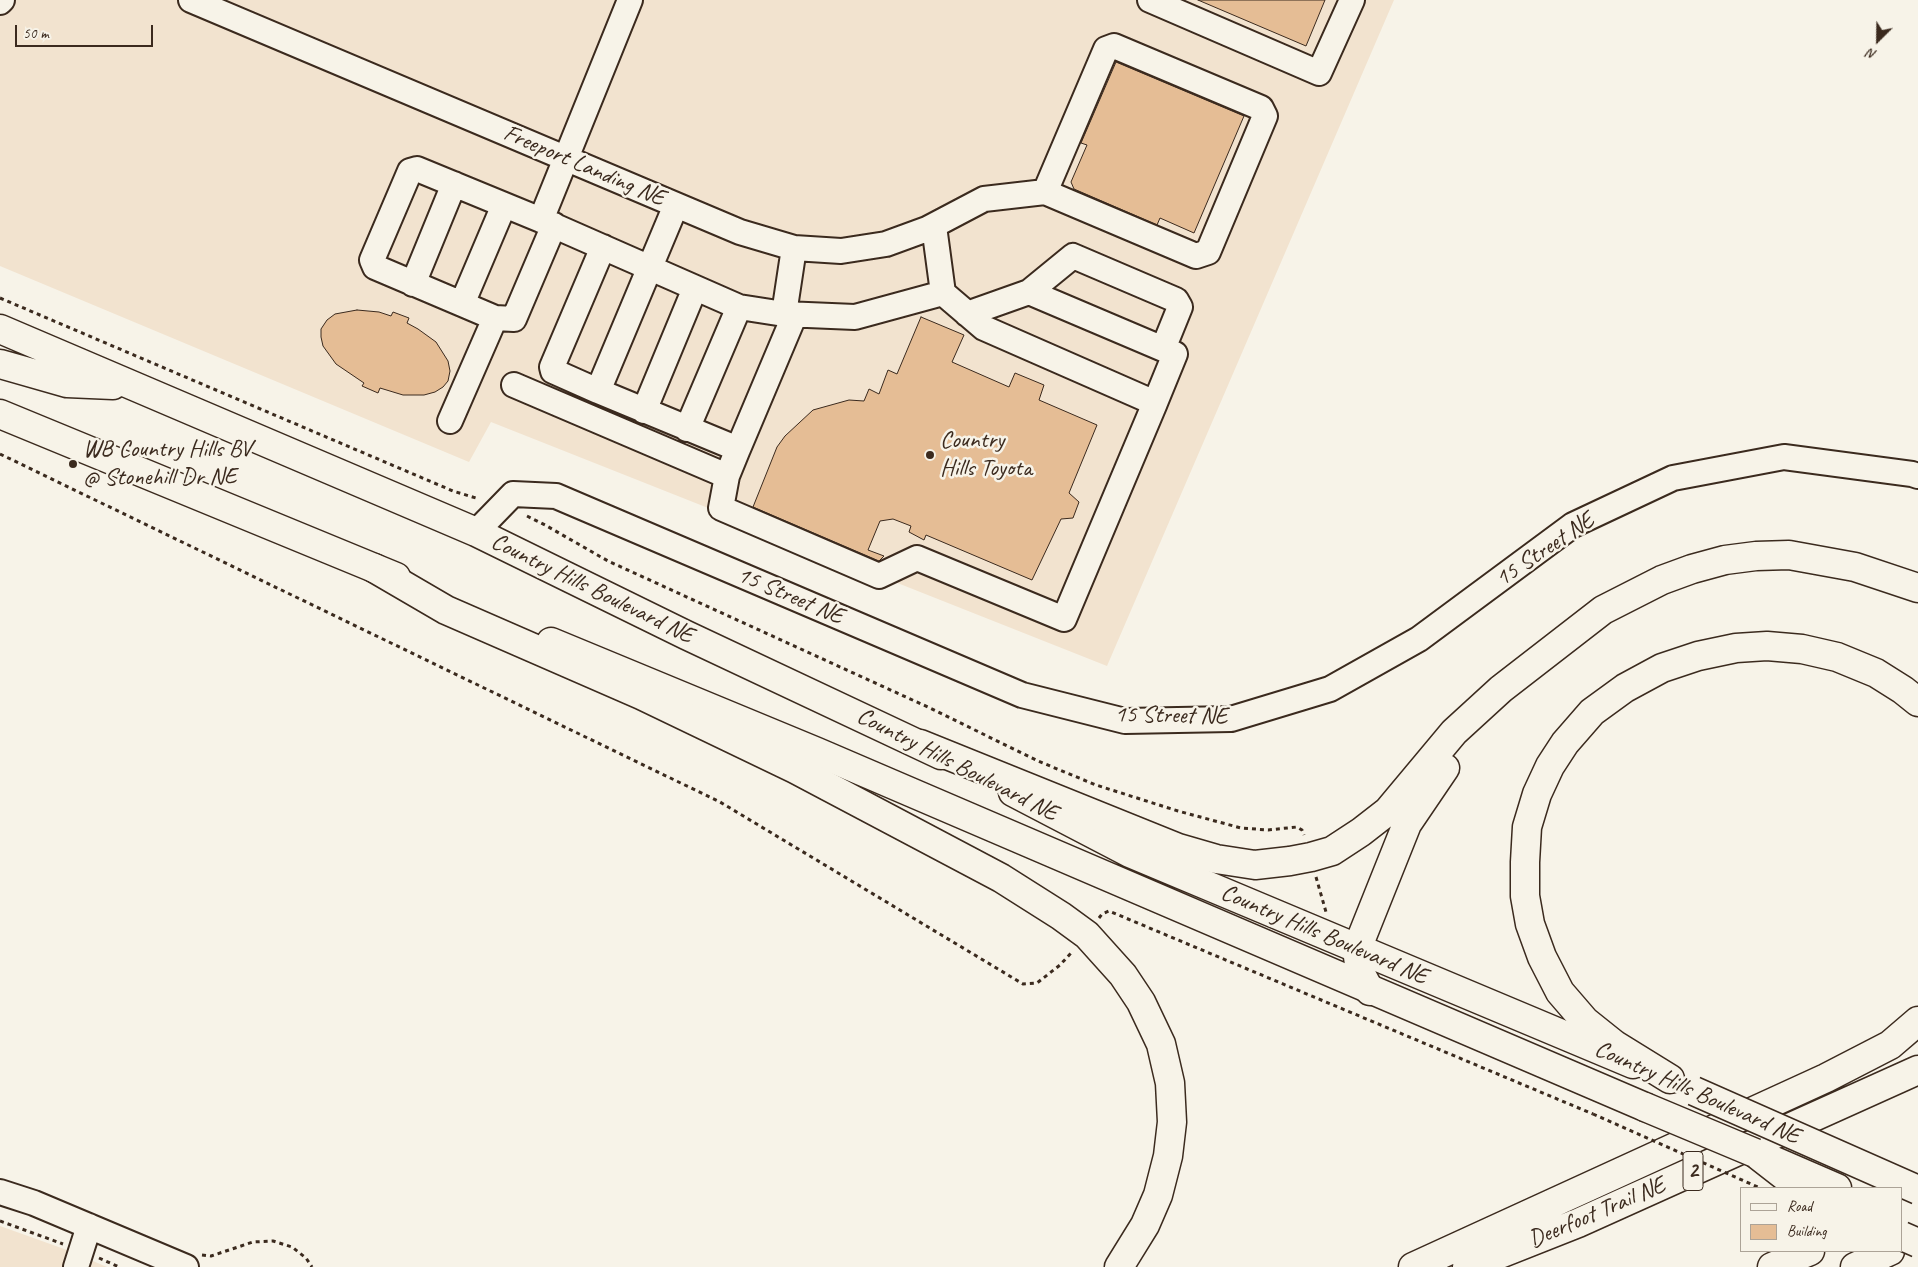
<!DOCTYPE html>
<html>
<head>
<meta charset="utf-8">
<style>
	body { margin:0 }
	#map { position:relative; width:1918px; height:1267px; overflow:hidden; background:#f7f3e8; font-family:Caveat,sans-serif }
	canvas { display:block }
	.legend { position:absolute; left:1740px; top:1187px; width:162px; height:65px; box-sizing:border-box; background:#f7f3e8; border:1px solid #aca397; margin:0; padding:6px 9px; list-style:none; font-size:15px; color:#3b2a1e }
	.legend li { display:flex; align-items:center; gap:10px; height:25px }
	.legend b { width:25px; border:1px solid #aca397 }
	.north { position:absolute; left:1853px; top:15px; width:50px; height:50px; -webkit-text-stroke:4px #f7f3e8; paint-order:stroke; rotate:203deg; font-size:14px; font-weight:700; line-height:20px; text-align:center; color:#3b2a1e }
	.north::after { content:''; display:block; margin:auto; width:18px; height:22px; background:#3b2a1e; clip-path:polygon(50% 0,100% 100%,50% 72%,0 100%) }
	.scale { position:absolute; left:15px; top:25px; width:138px; height:22px; box-sizing:border-box; border:2px solid #3b2a1e; border-top:0; padding-left:6px; font-size:15px; line-height:18px; white-space:nowrap; color:#3b2a1e; -webkit-text-stroke:4px #f7f3e8; paint-order:stroke }
</style>
</head>
<body>
<div id="map">
<canvas width="1918" height="1267"></canvas>
<ul class="legend">
<li><b style="height:6px;background:#f7f3e8"></b>Road</li>
<li><b style="height:14px;background:#e5bd95"></b>Building</li>
</ul>
<div class="north">N</div>
<div class="scale">50 m</div>
</div>
<script>
const context = document.querySelector('canvas').getContext('2d');
context.lineJoin = 'round';
function fill(path, color) {
  context.fillStyle = color;
  context.fill(path, 'evenodd');
}
function toPath(rows) {
  const path = new Path2D();
  for (const r of rows) {
    path.moveTo(r[0], r[1]);
    for (let i = 2; i < r.length; i += 2) path.lineTo(r[i], r[i + 1]);
  }
  return path;
}
function trace(path, color, width, dash) {
  context.strokeStyle = color;
  context.lineWidth = width;
  context.lineCap = dash ? 'butt' : 'round';
  context.setLineDash(dash || []);
  context.stroke(path);
}
function label(font, color, halo, rows, align = 'center') {
  context.font = font + ' Caveat,sans-serif';
  context.lineWidth = 5;
  context.setLineDash([]);
  context.textBaseline = 'middle';
  context.strokeStyle = halo;
  context.fillStyle = color;
  for (const [text, x, y, turn = 0] of rows) {
    context.save();
    context.translate(x, y);
    context.rotate((+turn || 0) * Math.PI / 180);
    context.textAlign = isNaN(turn) ? turn : align;
    if (halo) context.strokeText(text, 0, 0);
    context.fillText(text, 0, 0);
    context.restore();
  }
}
fill(toPath([
	[0,0,1394,0,1107,666,491,422,469,462,0,266],
	[0,1226,67,1250,107,1267,0,1267]
]), '#f2e3cf');
const building = toPath([
	[1198,0,1325,0,1306,46,1198,0],
	[1116,62,1244,116,1194,233,1160,218,1157,225,1074,189,1071,182,1087,145,1081,143,1116,62],
	[357,310,379,312,391,316,393,312,409,318,407,323,418,329,436,342,448,361,450,371,448,381,443,387,435,392,424,395,403,395,380,388,378,393,362,386,364,383,336,364,323,346,321,337,321,329,327,320,335,314,357,310],
	[921,317,964,335,952,362,1009,387,1015,373,1044,385,1039,400,1097,425,1069,493,1079,502,1073,518,1061,519,1032,580,926,535,924,540,909,532,911,526,893,519,880,521,868,550,884,556,879,561,753,507,777,447,785,436,813,410,849,400,864,401,869,389,879,394,888,370,897,374,921,317]
]);
fill(building, '#e5bd95');
trace(building, '#3b2a1e', 1);
const minor = toPath([
	[191,0,740,232,794,248,841,251,886,244,927,229,984,199,1045,192,1106,49,1114,46,1261,108,1265,116,1208,252,1196,256,1045,192],
	[1150,0,1319,73,1352,0],
	[0,2,2,0],
	[541,220,739,307,784,314,855,317,943,293,934,226],
	[603,247,552,367,553,371,598,391,676,205],
	[413,284,454,184],
	[1029,292,1073,256,1176,300,1180,307,1163,349],
	[462,304,504,205],
	[784,314,794,248],
	[967,314,1029,292,1175,354,1155,403],
	[495,318,514,319,554,225],
	[514,385,727,476,738,449,598,391],
	[644,411,695,288],
	[450,421,495,318,375,267,372,260,410,171,417,169,541,220,630,0],
	[687,429,739,307],
	[738,449,795,314],
	[727,476,721,508,879,576,917,558,1064,619,1155,403,984,328,943,293],
	[476,532,513,494,556,496,1022,695,1125,721,1231,719,1330,689,1419,639,1573,525,1673,478,1784,457,1912,474,1918,476],
	[0,1192,34,1203,186,1267],
	[76,1267,89,1226]
]);
const major = toPath([
	[0,329,476,532,686,635,941,755],
	[0,364,67,383,113,385],
	[0,414,396,577],
	[551,642,817,752,1645,1107],
	[1013,792,1130,853,1633,1064],
	[1770,1159,1837,1188],
	[1902,1216,1918,1223]
]);
const highway = toPath([
	[374,568,446,610,641,695,795,769,1001,878,1061,916,1087,935,1123,975,1141,1002,1161,1044,1170,1083,1172,1122,1168,1156,1158,1195,1145,1225,1119,1267],
	[920,744,1178,848,1216,859,1255,865,1290,861,1311,857,1332,851,1361,832,1388,811,1454,732,1501,689,1603,610,1662,580,1692,569,1725,560,1756,556,1789,555,1855,567,1918,588],
	[1370,991,1360,972,1357,949,1407,824,1445,768],
	[1670,1079,1615,1045,1585,1021,1560,992,1542,957,1530,924,1525,896,1525,862,1527,827,1537,794,1550,766,1565,743,1592,712,1625,688,1662,668,1698,656,1736,648,1767,646,1802,649,1837,657,1876,673,1903,690,1918,702],
	[1755,1153,1800,1188],
	[1902,1212,1918,1205],
	[1413,1267,1826,1078,1890,1045,1918,1021],
	[1467,1267,1578,1223,1918,1070],
	[1772,1267,1810,1251],
	[1855,1267,1890,1251]
]);
trace(minor, '#3b2a1e', 28);
trace(major, '#3b2a1e', 31);
trace(highway, '#3b2a1e', 31);
trace(toPath([
	[0,298,453,491,479,499],
	[0,454,720,802,1023,984,1037,983,1060,965,1072,952],
	[527,516,545,525,608,561,930,708,1038,761,1096,785,1178,811,1241,828,1268,830,1297,827,1302,830,1304,835],
	[1316,877,1326,912],
	[1099,918,1102,914,1109,911,1593,1114],
	[0,1221,63,1244],
	[202,1255,211,1256,253,1242,273,1241,292,1247,306,1258,312,1267],
	[99,1258,119,1267]
]), '#3b2a1e', 3, [4, 4]);
trace(minor, '#f7f3e8', 24);
trace(major, '#f7f3e8', 28);
trace(highway, '#f7f3e8', 28);
const majorBridge = toPath([
	[1694,1091,1918,1190],
	[1645,1107,1755,1153]
]);
const highwayBridge = toPath([
	[1902,1236,1918,1243]
]);
trace(majorBridge, '#3b2a1e', 31, []);
trace(highwayBridge, '#3b2a1e', 31, []);
trace(toPath([
	[1593,1114,1760,1188]
]), '#3b2a1e', 3, [4, 4]);
trace(majorBridge, '#f7f3e8', 28);
trace(highwayBridge, '#f7f3e8', 28);
for (const [x, y, r, color] of [
	[930,455,5,"#3b2a1e"],
	[73,464,5,"#3b2a1e"]
]) {
  const dot = new Path2D();
  dot.arc(x, y, r, 0, 2 * Math.PI);
  context.fillStyle = color;
  context.fill(dot);
  trace(dot, '#f7f3e8', 2);
}
for (const [x, y, w] of [
	[1693,1171,20]
]) {
  const box = new Path2D();
  box.roundRect(x - w / 2, y - 19.5, w, 39, 4);
  context.fillStyle = '#f7f3e8';
  context.fill(box);
  trace(box, '#3b2a1e', 1);
}
label('bold 22px', '#3b2a1e', null, [
	["2",1693,1171]
]);
label('24px', '#3b2a1e', '#f7f3e8', [
	["Freeport Landing NE",584,166,23],
	["15 Street NE",1545,550,-34],
	["Country Hills Boulevard NE",592,589,26],
	["15 Street NE",790,596,23],
	["15 Street NE",1171,716,1],
	["Country Hills Boulevard NE",957,765,27],
	["Country Hills Boulevard NE",1324,935,23],
	["Country Hills Boulevard NE",1697,1093,24],
	["Deerfoot Trail NE",1597,1213,-23]
]);
label('24px', '#3b2a1e', '#f7f3e8', [
	["Country",940,441],
	["Hills Toyota",940,469],
	["WB Country Hills BV",83,450],
	["@ Stonehill Dr NE",83,478]
], 'left');
</script>
</body>
</html>
